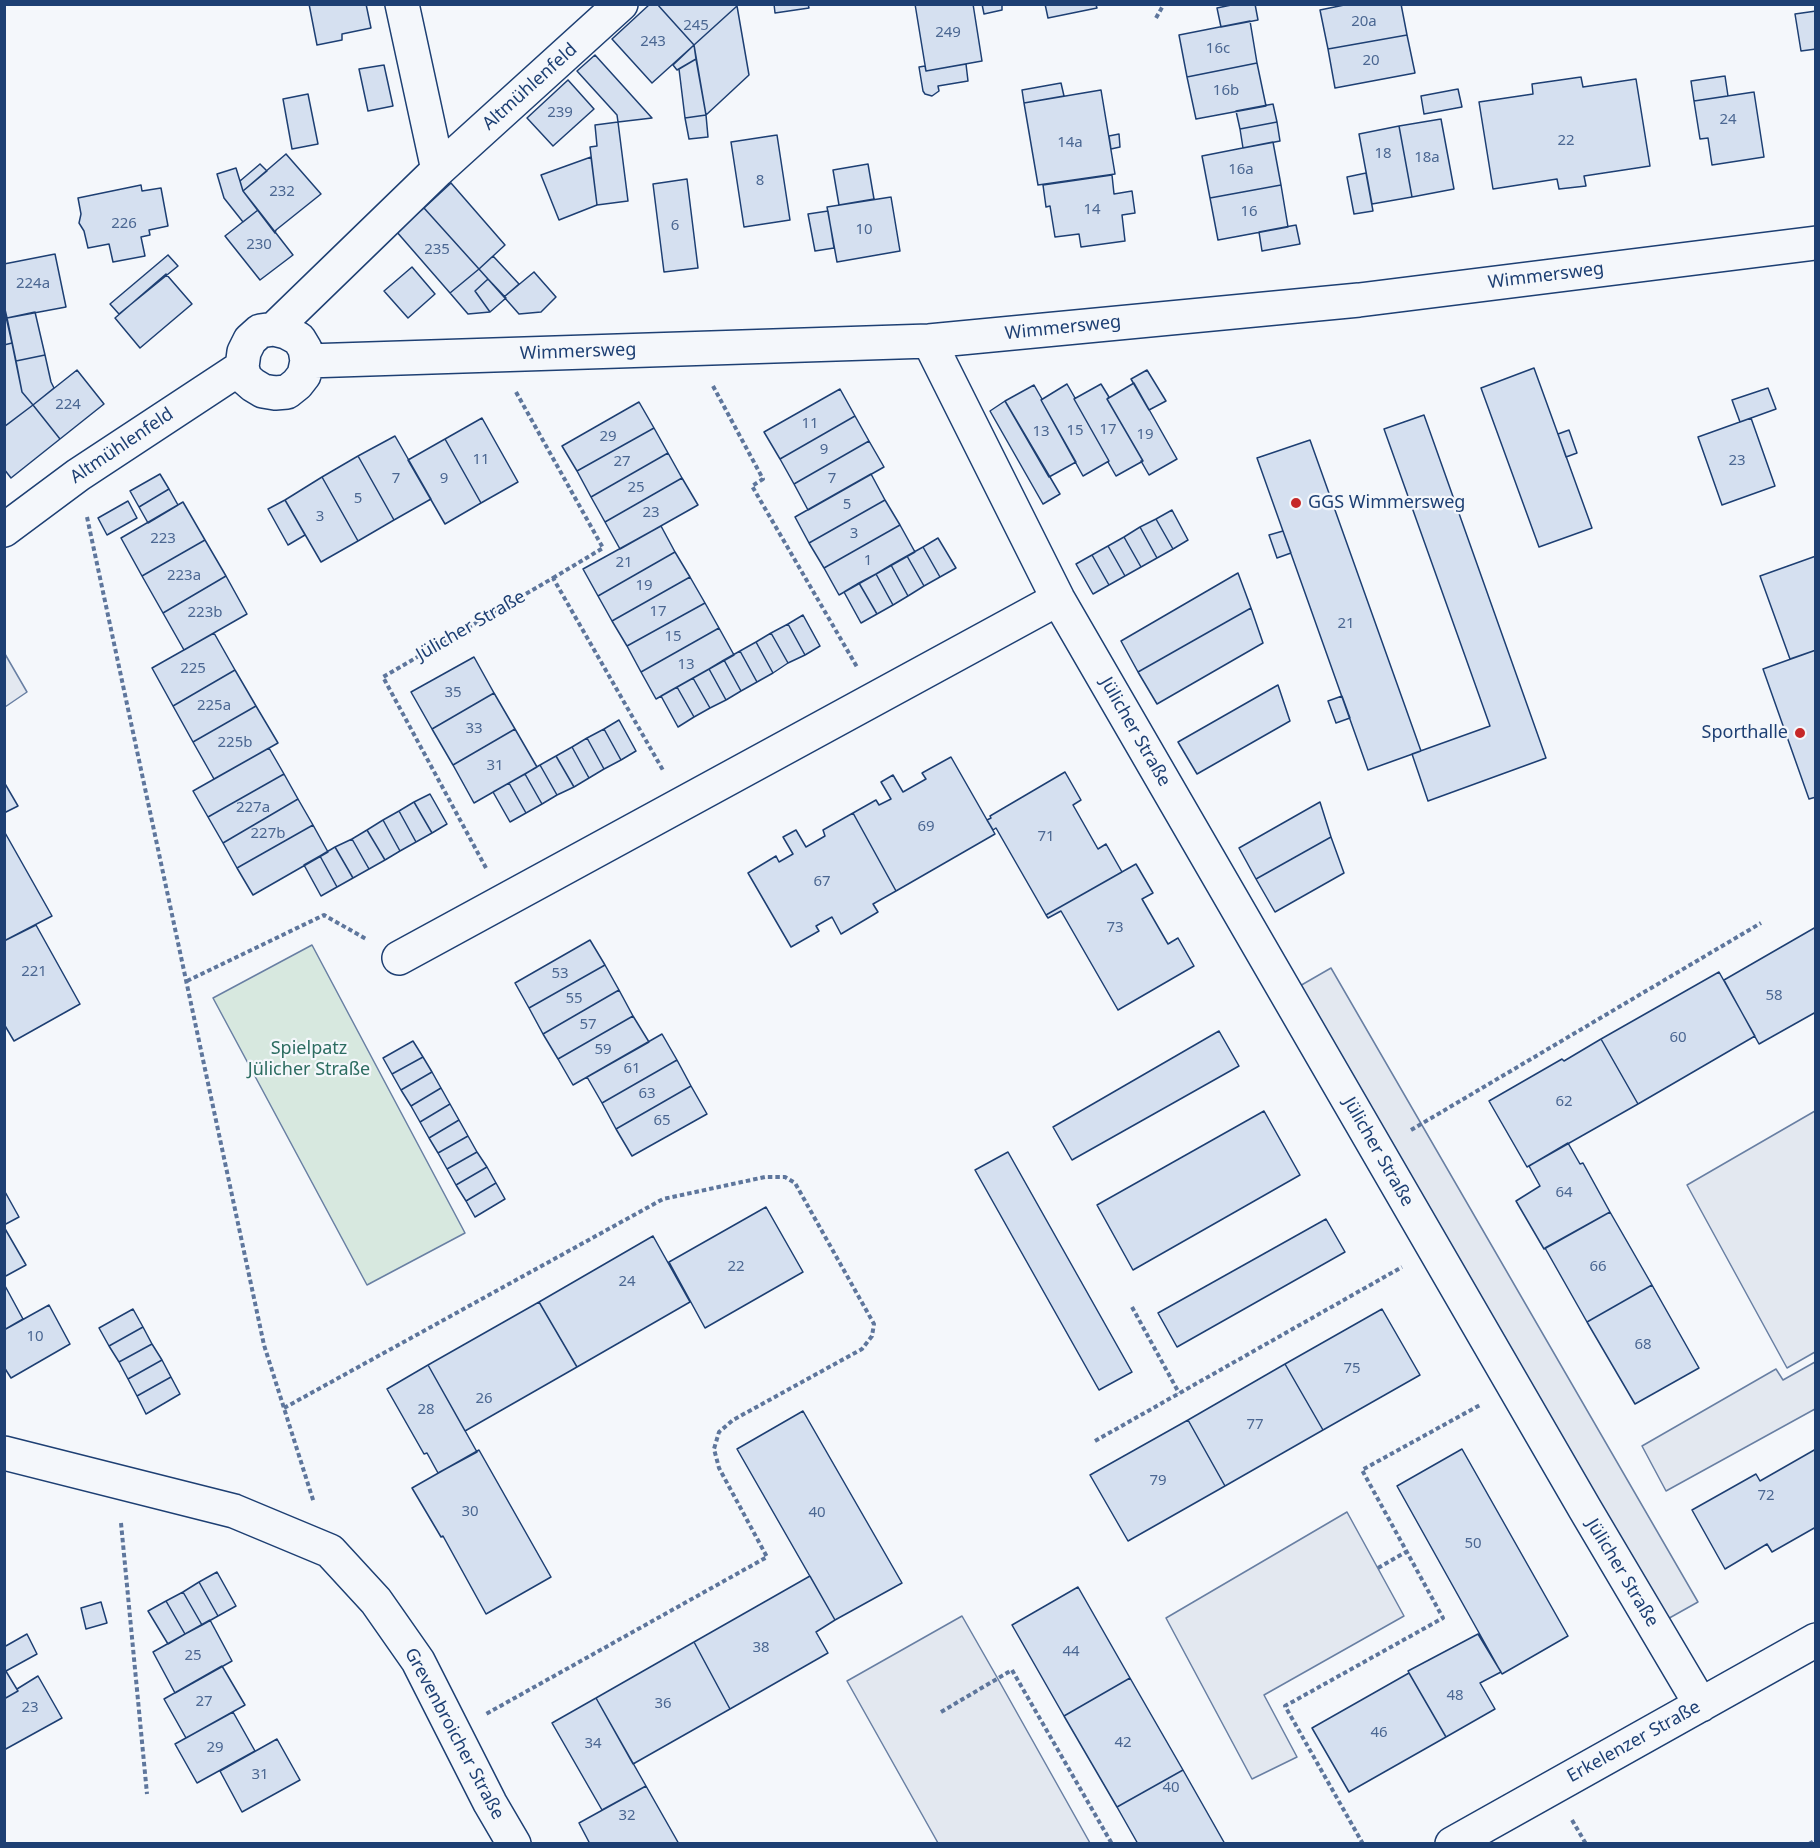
<!DOCTYPE html>
<html>
<head>
<meta charset="utf-8">
<style>
	body { margin:0 }
	#map { position:relative; width:1820px; height:1848px; overflow:hidden; background:#f4f7fb; font-family:"Noto Sans",sans-serif }
	canvas { display:block }
	.frame { position:absolute; inset:0; border:6px solid #1d3f73; pointer-events:none }
</style>
</head>
<body>
<div id="map">
<canvas width="1820" height="1848"></canvas>
<div class="frame"></div>
</div>
<script>
const context = document.querySelector('canvas').getContext('2d');
context.lineJoin = 'round';
function fill(path, color) {
  context.fillStyle = color;
  context.fill(path, 'evenodd');
}
function toPath(rows) {
  const path = new Path2D();
  for (const r of rows) {
    path.moveTo(r[0], r[1]);
    for (let i = 2; i < r.length; i += 2) path.lineTo(r[i], r[i + 1]);
  }
  return path;
}
function trace(path, color, width, dash) {
  context.strokeStyle = color;
  context.lineWidth = width;
  context.lineCap = dash ? 'butt' : 'round';
  context.setLineDash(dash || []);
  context.stroke(path);
}
function label(font, color, halo, rows, align = 'center') {
  context.font = font + ' "Noto Sans",sans-serif';
  context.lineWidth = 4.5;
  context.setLineDash([]);
  context.textBaseline = 'middle';
  context.strokeStyle = halo;
  context.fillStyle = color;
  for (const [text, x, y, turn = 0] of rows) {
    context.save();
    context.translate(x, y);
    context.rotate((+turn || 0) * Math.PI / 180);
    context.textAlign = isNaN(turn) ? turn : align;
    if (halo) context.strokeText(text, 0, 0);
    context.fillText(text, 0, 0);
    context.restore();
  }
}
const green = toPath([
	[312,945,465,1233,367,1285,213,998,312,945]
]);
fill(green, '#d7e8df');
trace(green, '#687fa3', 1.5);
const parking = toPath([
	[5,654,27,692,5,707,4,707,5,654],
	[1331,968,1698,1602,1664,1621,1298,987,1331,968],
	[1815,1111,1815,1352,1787,1368,1687,1185,1815,1111],
	[1815,1362,1815,1409,1666,1491,1642,1446,1776,1369,1783,1380,1815,1362],
	[1347,1512,1404,1616,1264,1695,1297,1757,1252,1779,1166,1618,1347,1512],
	[962,1616,998,1679,1090,1843,938,1843,847,1681,962,1616]
]);
fill(parking, '#e3e8f0');
trace(parking, '#687fa3', 1.5);
const building = toPath([
	[309,4,366,4,371,28,342,34,342,40,317,45,309,4],
	[650,4,657,4,694,45,652,83,612,39,650,4],
	[657,4,736,4,737,6,694,45,657,4],
	[774,4,808,4,809,8,775,13,774,4],
	[915,4,973,4,982,61,926,71,915,4],
	[982,4,1002,4,1002,10,984,14,982,4],
	[1045,4,1096,5,1097,8,1048,18,1045,4],
	[1236,4,1255,4,1258,20,1221,27,1217,8,1236,4],
	[1349,4,1401,4,1407,35,1328,49,1320,10,1349,4],
	[737,6,749,75,706,115,694,45,737,6],
	[1816,11,1816,49,1801,51,1795,14,1816,11],
	[1250,21,1257,63,1187,77,1179,35,1250,21],
	[1407,35,1415,73,1335,88,1328,49,1407,35],
	[694,45,696,59,677,70,673,65,694,45],
	[595,55,652,118,618,122,617,115,577,71,595,55],
	[696,59,706,115,685,118,679,69,696,59],
	[1257,63,1266,106,1196,119,1187,77,1257,63],
	[966,64,968,81,938,86,939,91,932,96,925,94,923,91,919,67,925,66,926,71,966,64],
	[384,65,393,106,368,111,359,69,384,65],
	[1725,76,1728,96,1694,101,1691,81,1725,76],
	[1581,77,1583,87,1636,79,1650,166,1584,176,1586,186,1559,189,1557,179,1493,189,1479,102,1533,94,1532,84,1581,77],
	[568,80,594,109,553,146,527,118,568,80],
	[1061,83,1064,96,1024,103,1022,90,1061,83],
	[1458,89,1462,107,1424,114,1421,96,1458,89],
	[1101,90,1115,174,1038,185,1024,103,1101,90],
	[1754,92,1764,157,1712,165,1708,138,1700,139,1694,101,1754,92],
	[308,94,318,144,292,149,283,99,308,94],
	[1273,104,1277,122,1240,129,1236,111,1273,104],
	[706,115,708,137,689,139,685,118,706,115],
	[1441,119,1454,189,1412,197,1399,126,1441,119],
	[618,122,628,201,597,205,590,147,597,146,595,125,618,122],
	[1277,122,1280,141,1243,148,1240,129,1277,122],
	[1399,126,1412,197,1372,204,1359,134,1399,126],
	[1119,134,1120,147,1111,149,1109,136,1119,134],
	[777,135,790,220,744,227,731,142,777,135],
	[1273,142,1281,185,1210,198,1202,156,1273,142],
	[286,154,321,194,276,230,275,233,243,191,286,154],
	[591,157,597,205,559,220,541,175,591,157],
	[260,164,267,171,243,191,240,181,260,164],
	[868,164,874,199,839,205,833,170,868,164],
	[236,168,243,191,258,210,243,222,224,198,217,174,236,168],
	[1366,173,1373,211,1354,214,1347,177,1366,173],
	[1112,175,1114,194,1132,191,1135,213,1122,215,1125,241,1081,247,1079,234,1055,237,1050,206,1046,207,1043,185,1112,175],
	[687,179,698,268,664,272,653,184,687,179],
	[451,183,505,245,479,269,424,208,451,183],
	[141,185,142,191,161,188,168,226,149,230,150,235,141,237,145,256,113,262,109,244,88,248,84,231,79,223,81,214,78,198,141,185],
	[1281,185,1288,227,1218,240,1210,198,1281,185],
	[891,197,900,251,837,262,827,207,891,197],
	[424,208,479,269,450,293,396,231,424,208],
	[258,210,293,255,260,280,225,236,258,210],
	[828,211,834,248,815,251,808,214,828,211],
	[1296,225,1300,244,1262,251,1259,232,1296,225],
	[55,254,66,307,7,318,4,305,4,264,55,254],
	[168,255,178,266,119,314,110,304,168,255],
	[493,256,519,284,504,297,479,269,493,256],
	[412,267,435,294,408,318,384,291,412,267],
	[479,269,488,279,475,291,490,312,468,314,450,293,479,269],
	[534,272,556,297,541,312,519,314,504,297,534,272],
	[166,274,192,304,140,348,115,318,166,274],
	[488,279,506,298,490,312,475,291,488,279],
	[4,308,12,343,4,345,4,308],
	[35,312,45,355,16,361,7,318,35,312],
	[12,343,22,392,33,405,5,426,4,345,12,343],
	[45,355,51,382,54,388,33,405,22,392,16,361,45,355],
	[1534,368,1592,528,1539,547,1481,388,1534,368],
	[77,370,104,404,60,439,33,405,77,370],
	[1147,370,1166,401,1149,410,1131,379,1147,370],
	[1134,383,1177,459,1149,475,1141,461,1143,461,1107,399,1134,383],
	[1067,384,1075,398,1074,399,1109,461,1083,476,1041,400,1067,384],
	[1101,384,1109,397,1107,399,1143,461,1116,476,1108,462,1109,461,1074,399,1101,384],
	[1034,385,1042,399,1041,400,1076,462,1049,477,1005,401,1034,385],
	[1768,388,1776,409,1740,422,1732,400,1768,388],
	[840,389,855,416,780,459,764,432,840,389],
	[1005,401,1060,494,1043,504,990,411,1005,401],
	[639,402,654,428,577,471,562,446,639,402],
	[33,405,60,439,11,478,4,469,4,427,33,405],
	[1424,415,1546,758,1428,801,1412,754,1490,726,1384,429,1424,415],
	[855,416,869,441,794,484,780,459,855,416],
	[482,418,518,482,481,503,445,439,482,418],
	[1751,418,1775,486,1722,505,1698,437,1751,418],
	[654,428,668,453,591,497,577,471,654,428],
	[1569,430,1577,453,1566,457,1558,434,1569,430],
	[395,436,431,499,394,520,358,456,395,436],
	[445,439,481,503,445,524,408,460,445,439],
	[1310,440,1421,751,1368,770,1257,458,1310,440],
	[869,441,884,467,808,510,794,484,869,441],
	[668,453,682,478,605,522,591,497,668,453],
	[358,456,394,520,358,541,322,477,358,456],
	[160,474,169,489,139,507,130,491,160,474],
	[871,474,885,500,809,543,795,517,871,474],
	[322,477,358,541,321,562,285,500,322,477],
	[682,478,698,505,620,549,605,522,682,478],
	[169,489,178,505,148,523,139,507,169,489],
	[285,500,305,535,288,545,268,509,285,500],
	[885,500,900,525,824,568,809,543,885,500],
	[128,501,137,518,107,535,98,518,128,501],
	[183,502,205,540,142,576,121,538,183,502],
	[1172,510,1188,540,1173,549,1156,519,1172,510],
	[1156,519,1173,549,1157,558,1140,527,1156,519],
	[900,525,915,552,839,595,824,568,900,525],
	[661,526,675,552,598,596,583,569,661,526],
	[1140,527,1157,558,1141,567,1124,537,1140,527],
	[1283,531,1291,553,1277,558,1269,535,1283,531],
	[1124,537,1141,567,1125,576,1108,546,1124,537],
	[938,538,956,568,940,577,923,547,938,538],
	[205,540,226,576,163,613,142,576,205,540],
	[1108,546,1125,576,1109,585,1092,555,1108,546],
	[923,547,940,577,924,586,907,556,923,547],
	[675,552,690,577,612,621,598,596,675,552],
	[1092,555,1109,585,1093,594,1076,564,1092,555],
	[907,556,924,586,908,596,891,565,907,556],
	[1816,556,1816,650,1790,659,1760,576,1816,556],
	[891,565,908,596,893,605,876,574,891,565],
	[1238,573,1251,608,1138,672,1121,641,1238,573],
	[876,574,893,605,877,614,859,583,876,574],
	[226,576,247,614,184,650,163,613,226,576],
	[690,577,705,603,627,646,612,621,690,577],
	[859,583,877,614,861,623,844,592,859,583],
	[705,603,719,628,641,672,627,646,705,603],
	[1251,608,1263,643,1157,704,1138,672,1251,608],
	[803,615,820,646,805,655,788,624,803,615],
	[788,624,805,655,788,663,771,633,788,624],
	[719,628,734,655,656,699,641,672,719,628],
	[214,633,235,670,173,706,152,668,214,633],
	[771,633,788,663,773,673,756,642,771,633],
	[756,642,773,673,757,682,740,651,756,642],
	[1816,650,1816,797,1809,799,1763,669,1816,650],
	[740,651,757,682,741,691,724,660,740,651],
	[474,657,494,693,432,729,411,692,474,657],
	[724,660,741,691,726,700,709,669,724,660],
	[709,669,726,700,710,708,693,678,709,669],
	[235,670,256,706,193,742,173,706,235,670],
	[693,678,710,708,694,717,677,687,693,678],
	[1278,685,1290,721,1197,774,1178,742,1278,685],
	[677,687,694,717,678,727,661,696,677,687],
	[494,693,515,729,453,765,432,729,494,693],
	[1342,696,1350,718,1336,723,1328,701,1342,696],
	[256,706,278,743,214,779,193,742,256,706],
	[619,720,636,751,621,760,604,729,619,720],
	[515,729,537,767,474,803,453,765,515,729],
	[604,729,621,760,604,769,587,738,604,729],
	[587,738,604,769,589,778,572,747,587,738],
	[572,747,589,778,574,787,556,756,572,747],
	[269,748,284,774,208,817,193,791,269,748],
	[556,756,574,787,557,795,540,765,556,756],
	[951,757,995,834,896,891,853,813,876,800,879,805,891,799,881,782,893,775,903,792,926,779,922,773,951,757],
	[540,765,557,795,542,804,525,774,540,765],
	[1065,772,1081,800,1073,805,1098,849,1106,844,1122,872,1046,915,996,828,993,830,987,820,991,818,990,816,1065,772],
	[284,774,298,799,223,843,208,817,284,774],
	[525,774,542,804,526,813,509,783,525,774],
	[4,782,18,806,4,813,4,782],
	[509,783,526,813,510,822,493,792,509,783],
	[430,794,447,824,432,833,414,802,430,794],
	[298,799,313,825,237,868,223,843,298,799],
	[414,802,432,833,416,842,399,811,414,802],
	[1320,802,1331,837,1256,879,1239,848,1320,802],
	[399,811,416,842,400,851,383,820,399,811],
	[853,813,896,891,873,904,878,912,841,934,832,917,816,926,819,931,791,947,748,873,776,856,779,862,793,854,783,837,796,830,806,847,825,836,823,830,853,813],
	[383,820,400,851,385,860,367,830,383,820],
	[313,825,328,852,253,895,237,868,313,825],
	[367,830,385,860,369,869,352,839,367,830],
	[4,831,52,916,4,941,4,831],
	[1331,837,1344,873,1275,912,1256,879,1331,837],
	[352,839,369,869,353,878,335,847,352,839],
	[335,847,353,878,337,887,320,856,335,847],
	[320,856,337,887,321,896,304,865,320,856],
	[1136,864,1153,893,1142,899,1168,944,1178,938,1194,966,1118,1010,1061,911,1048,918,1046,915,1136,864],
	[36,925,80,1004,14,1041,4,1024,4,941,36,925],
	[1816,927,1816,1012,1759,1044,1724,980,1816,927],
	[590,940,605,965,529,1008,515,983,590,940],
	[605,965,619,990,543,1034,529,1008,605,965],
	[1719,972,1755,1036,1638,1104,1601,1039,1719,972],
	[619,990,633,1016,558,1059,543,1034,619,990],
	[633,1016,649,1042,573,1085,558,1059,633,1016],
	[1219,1031,1239,1066,1072,1160,1053,1127,1219,1031],
	[662,1034,677,1060,602,1103,587,1077,662,1034],
	[1601,1039,1638,1104,1527,1167,1489,1101,1562,1059,1564,1061,1601,1039],
	[413,1041,423,1057,392,1074,383,1058,413,1041],
	[423,1057,432,1072,401,1090,392,1074,423,1057],
	[677,1060,691,1086,616,1129,602,1103,677,1060],
	[432,1072,441,1088,411,1106,401,1090,432,1072],
	[691,1086,707,1114,632,1156,616,1129,691,1086],
	[441,1088,450,1104,420,1122,411,1106,441,1088],
	[450,1104,459,1120,429,1138,420,1122,450,1104],
	[1264,1111,1300,1175,1133,1270,1097,1205,1264,1111],
	[459,1120,468,1136,438,1153,429,1138,459,1120],
	[468,1136,477,1152,447,1169,438,1153,468,1136],
	[1568,1143,1580,1164,1583,1163,1610,1212,1544,1249,1516,1201,1540,1186,1529,1166,1568,1143],
	[477,1152,487,1167,456,1185,447,1169,477,1152],
	[1008,1152,1132,1372,1099,1390,975,1170,1008,1152],
	[487,1167,496,1183,466,1201,456,1185,487,1167],
	[496,1183,505,1199,475,1217,466,1201,496,1183],
	[4,1190,19,1217,4,1225,4,1190],
	[766,1207,803,1272,705,1328,669,1262,766,1207],
	[1610,1212,1652,1285,1587,1322,1545,1248,1610,1212],
	[1326,1219,1345,1252,1177,1347,1158,1313,1326,1219],
	[4,1227,26,1265,4,1277,4,1227],
	[653,1236,690,1302,577,1367,539,1302,653,1236],
	[4,1284,23,1319,4,1330,4,1284],
	[1652,1285,1699,1368,1635,1404,1587,1322,1652,1285],
	[539,1302,577,1367,465,1431,428,1365,539,1302],
	[49,1305,70,1344,11,1378,4,1367,4,1330,49,1305],
	[133,1309,143,1327,109,1346,99,1328,133,1309],
	[1382,1309,1420,1375,1323,1430,1285,1364,1382,1309],
	[143,1327,152,1344,119,1362,109,1346,143,1327],
	[152,1344,162,1360,128,1379,119,1362,152,1344],
	[162,1360,171,1377,137,1396,128,1379,162,1360],
	[1285,1364,1323,1430,1225,1486,1188,1420,1285,1364],
	[428,1365,477,1452,438,1473,427,1453,424,1454,387,1389,428,1365],
	[171,1377,180,1394,146,1414,137,1396,171,1377],
	[803,1411,902,1583,835,1620,737,1449,803,1411],
	[1188,1420,1225,1486,1128,1541,1090,1475,1188,1420],
	[1462,1449,1568,1636,1502,1674,1397,1486,1462,1449],
	[1816,1449,1816,1527,1772,1552,1767,1544,1725,1569,1692,1510,1756,1474,1760,1481,1816,1449],
	[479,1450,551,1577,486,1614,443,1536,441,1537,412,1488,479,1450],
	[217,1572,236,1606,218,1616,199,1582,217,1572],
	[810,1576,835,1620,816,1632,828,1653,730,1709,694,1642,810,1576],
	[199,1582,218,1616,202,1625,183,1592,199,1582],
	[1078,1587,1130,1678,1064,1716,1012,1625,1078,1587],
	[183,1592,202,1625,185,1634,166,1601,183,1592],
	[166,1601,185,1634,168,1644,148,1611,166,1601],
	[101,1602,107,1623,86,1629,81,1608,101,1602],
	[210,1620,232,1661,175,1693,153,1652,210,1620],
	[27,1634,37,1654,6,1671,4,1668,4,1647,27,1634],
	[1478,1634,1501,1672,1480,1683,1495,1709,1446,1737,1408,1671,1478,1634],
	[694,1642,730,1709,633,1764,596,1698,694,1642],
	[222,1666,245,1705,186,1738,164,1699,222,1666],
	[4,1668,18,1691,4,1699,4,1668],
	[1409,1673,1446,1737,1349,1792,1312,1728,1409,1673],
	[38,1676,62,1718,4,1750,4,1699,18,1691,17,1689,38,1676],
	[1130,1678,1183,1770,1117,1807,1064,1716,1130,1678],
	[596,1698,646,1786,602,1810,552,1723,596,1698],
	[233,1712,255,1751,197,1783,175,1744,233,1712],
	[277,1739,300,1780,242,1812,220,1771,277,1739],
	[1183,1770,1225,1844,1138,1844,1117,1807,1183,1770],
	[646,1786,679,1844,590,1844,579,1823,646,1786]
]);
fill(building, '#d5e0f0');
trace(building, '#1d3f73', 1.5);
const minor = toPath([
	[402,4,438,170],
	[274,329,438,170,621,4],
	[274,329,286,332,299,339,305,349,307,361,304,375,297,384,287,392,275,393,263,391,253,385,245,378,242,367,244,352,250,340,260,331,274,329],
	[929,341,1058,599,1585,1509,1701,1705],
	[307,361,929,341,1359,300,1816,243],
	[4,530,78,475,242,367],
	[399,958,1058,599],
	[4,1453,234,1511,330,1551,376,1601,418,1661,490,1803,514,1844],
	[1452,1844,1816,1640]
]);
trace(minor, '#1d3f73', 36);
trace(toPath([
	[1156,18,1164,4],
	[713,386,763,479,752,486,857,667],
	[516,392,603,548,553,578],
	[87,517,264,1345,314,1503],
	[486,868,383,677,553,578,664,772],
	[187,981,324,915,366,939],
	[1411,1130,1761,923],
	[1132,1307,1179,1393],
	[284,1408,663,1199,765,1177,785,1177,795,1183,874,1324,872,1336,862,1349,733,1420,719,1432,714,1449,719,1468,767,1557,486,1714],
	[1095,1441,1402,1267],
	[121,1523,147,1794],
	[1378,1568,1406,1552],
	[941,1712,1012,1670,1112,1844],
	[1572,1820,1586,1844],
	[1363,1844,1285,1706,1443,1618,1362,1470,1480,1405],
	[1809,1844,1816,1840]
]), '#5e769c', 4, [4.5, 3]);
trace(minor, '#f4f7fb', 33);
for (const [x, y, r, color] of [
	[1296,503,6,"#c62828"],
	[1800,733,6,"#c62828"]
]) {
  const dot = new Path2D();
  dot.arc(x, y, r, 0, 2 * Math.PI);
  context.fillStyle = color;
  context.fill(dot);
  trace(dot, '#f4f7fb', 2);
}
label('15px', '#4b6792', null, [
	["20a",1364,22],
	["245",696,26],
	["249",948,33],
	["243",653,42],
	["16c",1218,49],
	["20",1371,61],
	["16b",1226,91],
	["239",560,113],
	["24",1728,120],
	["22",1566,141],
	["14a",1070,143],
	["18",1383,154],
	["18a",1427,158],
	["16a",1241,170],
	["8",760,181],
	["232",282,192],
	["14",1092,210],
	["16",1249,212],
	["226",124,224],
	["6",675,226],
	["10",864,230],
	["230",259,245],
	["235",437,250],
	["224a",33,284],
	["224",68,405],
	["11",810,424],
	["17",1108,430],
	["15",1075,431],
	["13",1041,432],
	["19",1145,435],
	["29",608,437],
	["9",824,450],
	["11",481,460],
	["23",1737,461],
	["27",622,462],
	["7",396,479],
	["9",444,479],
	["7",832,479],
	["25",636,488],
	["5",358,499],
	["5",847,505],
	["23",651,513],
	["3",320,517],
	["3",854,534],
	["223",163,539],
	["1",868,561],
	["21",624,563],
	["223a",184,576],
	["19",644,586],
	["17",658,612],
	["223b",205,613],
	["21",1346,624],
	["15",673,637],
	["13",686,665],
	["225",193,669],
	["35",453,693],
	["225a",214,706],
	["33",474,729],
	["225b",235,743],
	["31",495,766],
	["227a",253,808],
	["69",926,827],
	["227b",268,834],
	["71",1046,837],
	["67",822,882],
	["73",1115,928],
	["221",34,972],
	["53",560,974],
	["58",1774,996],
	["55",574,999],
	["57",588,1025],
	["60",1678,1038],
	["59",603,1050],
	["61",632,1069],
	["63",647,1094],
	["62",1564,1102],
	["65",662,1121],
	["64",1564,1193],
	["22",736,1267],
	["66",1598,1267],
	["24",627,1282],
	["10",35,1337],
	["68",1643,1345],
	["75",1352,1369],
	["26",484,1399],
	["28",426,1410],
	["77",1255,1425],
	["79",1158,1481],
	["72",1766,1496],
	["30",470,1512],
	["40",817,1513],
	["50",1473,1544],
	["38",761,1648],
	["44",1071,1652],
	["25",193,1656],
	["48",1455,1696],
	["27",204,1702],
	["36",663,1704],
	["23",30,1708],
	["46",1379,1733],
	["42",1123,1743],
	["34",593,1744],
	["29",215,1748],
	["31",260,1775],
	["40",1171,1788],
	["32",627,1816]
]);
label('18px', '#1d3f73', '#f4f7fb', [
	["Altmühlenfeld",530,87,-42],
	["Wimmersweg",1546,276,-7],
	["Wimmersweg",1063,328,-6],
	["Wimmersweg",578,352,-2],
	["Altmühlenfeld",122,446,-34],
	["Jülicher Straße",471,626,-30],
	["Jülicher Straße",1135,732,60],
	["Jülicher Straße",1378,1152,60],
	["Jülicher Straße",1622,1573,59],
	["Grevenbroicher Straße",454,1734,62],
	["Erkelenzer Straße",1634,1742,-29]
]);
label('18px', '#1d3f73', '#f4f7fb', [
	["GGS Wimmersweg",1308,503],
	["Sporthalle",1788,733,"right"]
], 'left');
label('18px', '#2c6c60', '#f4f7fb', [
	["Spielpatz",309,1049],
	["Jülicher Straße",309,1070]
]);
</script>
</body>
</html>
